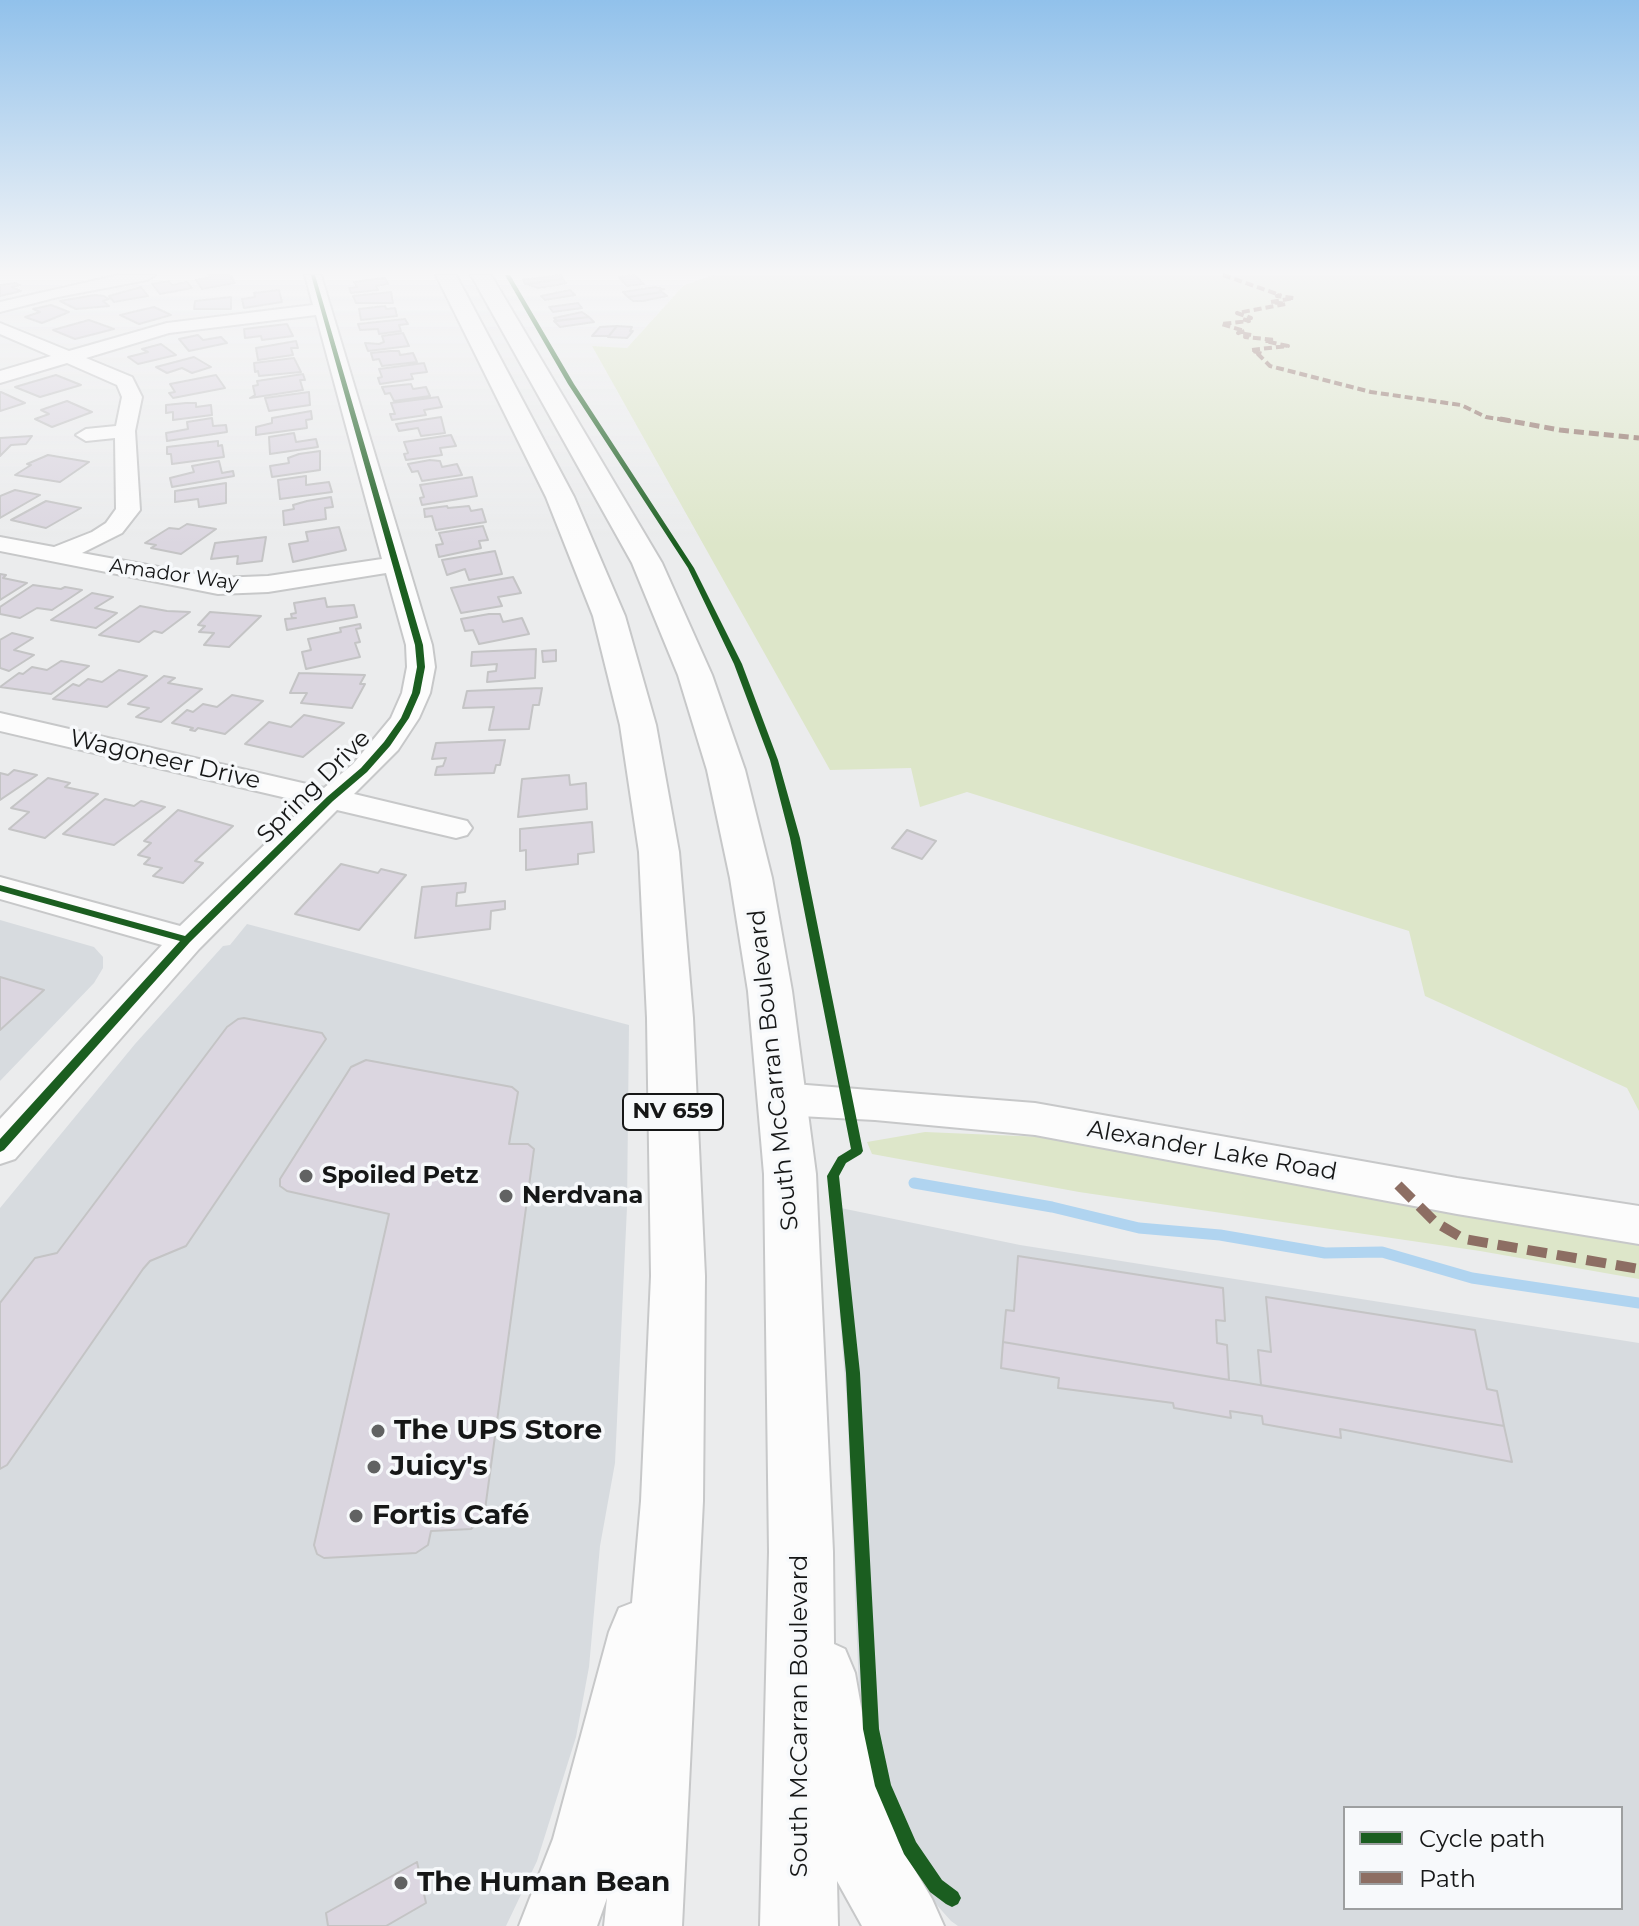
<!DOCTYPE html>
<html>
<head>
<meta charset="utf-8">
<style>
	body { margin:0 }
	#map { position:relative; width:1639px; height:1926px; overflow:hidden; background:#ebeced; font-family:Montserrat,sans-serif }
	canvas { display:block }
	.legend { position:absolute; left:1343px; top:1806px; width:280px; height:104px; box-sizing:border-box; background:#f7f9fb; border:2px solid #9d9fa0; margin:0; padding:10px 14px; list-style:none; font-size:24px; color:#161717 }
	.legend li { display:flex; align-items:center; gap:16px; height:40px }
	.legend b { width:40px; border:2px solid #9d9fa0 }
</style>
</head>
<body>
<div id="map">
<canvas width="1639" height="1926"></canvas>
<ul class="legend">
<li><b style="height:10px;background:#1b5e20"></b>Cycle path</li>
<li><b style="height:10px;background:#8d6e63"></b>Path</li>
</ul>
</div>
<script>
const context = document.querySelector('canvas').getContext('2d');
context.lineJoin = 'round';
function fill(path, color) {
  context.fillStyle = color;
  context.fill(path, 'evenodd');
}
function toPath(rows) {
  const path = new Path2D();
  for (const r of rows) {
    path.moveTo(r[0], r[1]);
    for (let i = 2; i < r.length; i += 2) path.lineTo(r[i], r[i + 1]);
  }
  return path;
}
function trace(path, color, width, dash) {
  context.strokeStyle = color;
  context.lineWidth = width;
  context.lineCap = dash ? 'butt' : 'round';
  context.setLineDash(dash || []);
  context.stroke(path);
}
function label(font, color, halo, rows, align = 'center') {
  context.font = font + ' Montserrat,sans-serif';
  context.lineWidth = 7;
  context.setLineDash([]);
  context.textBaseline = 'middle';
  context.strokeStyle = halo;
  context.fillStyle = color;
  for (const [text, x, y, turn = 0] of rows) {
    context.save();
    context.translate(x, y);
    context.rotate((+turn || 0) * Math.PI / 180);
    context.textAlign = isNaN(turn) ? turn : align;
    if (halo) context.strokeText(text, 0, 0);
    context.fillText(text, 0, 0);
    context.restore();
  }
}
fill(toPath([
	[0,920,94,947,103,957,103,968,94,983,0,1081],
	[247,924,629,1025,627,1207,615,1463,600,1546,589,1667,576,1737,537,1861,506,1926,0,1926,0,1208,135,1044,223,946,230,945],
	[831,1206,1020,1245,1639,1343,1639,1926,958,1926,951,1921,919,1885,896,1848,860,1713,847,1404],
	[1345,1808,1621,1808,1621,1908,1345,1908]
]), '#d7dbdf');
fill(toPath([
	[714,275,1639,275,1639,1111,1627,1088,1425,996,1409,931,967,792,920,807,911,768,830,770,592,346,627,348,684,285],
	[925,1132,1043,1137,1109,1147,1398,1204,1639,1242,1639,1279,1480,1251,1079,1192,872,1154,867,1142]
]), '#dde6c9');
trace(toPath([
	[914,1183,1052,1207,1139,1228,1220,1235,1325,1253,1382,1252,1472,1278,1639,1303]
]), '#b0d4f0', 11);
const building = toPath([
	[208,275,230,275,235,283,202,289,196,280,210,277,208,275],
	[561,275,563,279,525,284,523,280,561,275],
	[634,275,644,284,627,286,619,277,634,275],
	[385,278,388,284,376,286,378,290,351,293,349,288,357,287,354,282,385,278],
	[563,279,566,283,558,285,538,288,527,284,563,279],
	[169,281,172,285,187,282,192,288,160,294,152,284,169,281],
	[15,283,20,285,12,287,21,291,0,296,0,285,15,283],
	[141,287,148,296,114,302,109,296,141,287],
	[655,287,664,289,660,290,662,292,628,297,623,292,655,287],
	[279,290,282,302,244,308,242,299,255,297,254,293,279,290],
	[570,290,575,295,545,300,541,296,570,290],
	[391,292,393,303,356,303,353,296,391,292],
	[662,292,667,296,643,301,633,301,628,297,662,292],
	[95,295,104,296,109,299,103,301,109,306,76,309,60,301,95,295],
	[231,297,231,309,194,309,195,301,231,297],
	[578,303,582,308,553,312,549,307,578,303],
	[51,305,69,312,42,323,25,317,40,312,33,309,51,305],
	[385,306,386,309,395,308,397,316,361,320,359,309,385,306],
	[154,307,171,315,139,324,120,315,154,307],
	[582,312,589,317,557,321,554,318,582,312],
	[589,317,594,322,560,327,554,321,589,317],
	[405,319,408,324,399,325,401,331,379,334,378,329,360,330,358,324,405,319],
	[89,320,114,329,75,339,53,330,89,320],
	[287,324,293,336,262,340,261,336,245,338,244,329,287,324],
	[617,326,632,327,630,331,633,331,627,338,608,337,617,326],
	[617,326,609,336,592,336,600,327,617,326],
	[403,333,409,346,368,351,365,343,379,344,384,342,382,336,403,333],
	[198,335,203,340,221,337,227,343,189,351,179,339,198,335],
	[296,341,298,348,291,348,293,355,258,360,256,348,296,341],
	[161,344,176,355,138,364,128,357,148,352,142,349,161,344],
	[390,351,399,351,400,355,413,353,417,362,382,366,379,359,373,360,371,353,390,351],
	[194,357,211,367,192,373,182,368,167,373,156,367,194,357],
	[294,358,301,372,259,376,258,371,255,372,254,363,294,358],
	[424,363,427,372,411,374,413,379,380,384,378,378,382,377,379,369,424,363],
	[303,374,305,380,300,380,303,390,250,398,255,395,253,386,258,385,257,381,303,374],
	[56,375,81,385,40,397,15,387,56,375],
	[216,375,225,388,173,398,169,393,175,392,170,384,216,375],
	[411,384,413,389,426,387,430,396,394,401,390,393,385,394,382,387,411,384],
	[0,392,1,392,25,403,0,411,0,392],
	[309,392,310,405,269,411,265,398,309,392],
	[438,397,442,407,424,410,426,415,392,420,390,414,395,414,391,403,438,397],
	[67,401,92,412,52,427,35,419,49,414,41,410,67,401],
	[186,403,196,403,196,407,211,405,212,415,173,420,173,412,166,413,166,405,186,403],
	[311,411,312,419,306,420,307,428,256,435,256,427,272,423,272,418,311,411],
	[441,417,445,433,421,436,418,428,399,431,396,424,441,417],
	[212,418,213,426,226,425,227,432,167,441,166,433,188,429,187,422,212,418],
	[294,433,296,442,316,439,318,447,270,454,269,437,294,433],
	[451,435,456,446,440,448,442,455,406,460,404,454,408,453,404,442,451,435],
	[32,436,26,444,11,445,0,456,0,438,32,436],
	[218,441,218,446,222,445,224,457,172,464,171,454,167,454,167,447,218,441],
	[320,451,320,470,272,477,270,466,289,463,288,458,299,454,320,451],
	[48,455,89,462,60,482,15,475,31,465,27,464,48,455],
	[430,460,440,461,442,467,457,464,462,475,422,481,418,471,412,472,408,464,430,460],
	[219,461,222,473,233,471,234,476,172,487,170,478,194,472,192,466,219,461],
	[306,476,306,485,329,482,332,492,280,499,278,480,306,476],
	[472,477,477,496,422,505,420,498,424,497,420,485,472,477],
	[226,483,226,503,199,507,198,499,175,502,175,491,226,483],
	[15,490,40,495,0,518,0,496,15,490],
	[331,497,333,507,325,508,326,519,284,525,283,511,294,509,293,505,307,501,331,497],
	[46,501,81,508,46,528,11,520,46,501],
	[447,506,448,508,469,506,471,511,482,509,486,522,436,530,432,516,425,517,424,509,447,506],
	[187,524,216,529,181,554,151,548,156,545,145,543,169,528,179,529,187,524],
	[483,526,488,540,479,541,481,548,439,557,436,545,443,544,439,533,483,526],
	[339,527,346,550,293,562,289,544,308,541,306,532,339,527],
	[266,537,262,561,237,564,238,556,211,559,215,543,266,537],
	[495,551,502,574,469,580,465,569,447,575,442,560,495,551],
	[0,574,6,575,3,578,27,583,0,600,0,574],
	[513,577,521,593,498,597,502,606,461,613,451,588,513,577],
	[33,585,61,589,65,587,82,590,52,610,37,608,20,618,0,614,0,607,33,585],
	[92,593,113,597,95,608,117,613,96,628,51,620,92,593],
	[325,598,327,607,354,605,357,617,287,630,285,619,296,618,292,618,291,614,296,613,294,603,325,598],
	[140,606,167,611,190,612,162,633,154,631,139,642,99,635,140,606],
	[210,612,261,616,229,647,204,645,214,633,199,632,205,626,198,625,210,612],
	[489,614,500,614,503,622,522,618,529,634,479,644,473,630,465,631,461,619,489,614],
	[360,624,361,628,356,629,360,642,355,643,360,657,306,669,302,652,311,650,308,639,341,632,340,628,360,624],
	[12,633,33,638,14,650,34,655,9,671,0,668,0,640,12,633],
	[536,649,535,678,487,682,488,672,496,671,497,664,471,666,472,652,536,649],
	[556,650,556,661,543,662,542,651,556,650],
	[61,661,89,666,51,694,0,687,19,673,23,674,32,667,47,670,61,661],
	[119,670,147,676,107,707,53,699,73,684,79,686,88,679,102,682,119,670],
	[299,673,365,675,360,684,365,684,352,708,301,703,307,693,290,693,299,673],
	[164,676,175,678,168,683,202,689,161,722,136,717,149,708,128,704,164,676],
	[542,688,539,705,533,705,529,729,489,730,494,707,463,708,467,691,542,688],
	[232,695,263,701,225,734,198,728,195,731,190,730,193,728,172,723,187,710,193,712,203,704,217,707,232,695],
	[304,715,344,723,303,757,245,744,269,722,291,727,304,715],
	[505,740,500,765,496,765,494,773,435,775,437,767,443,766,446,758,432,759,436,743,505,740],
	[14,770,37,775,0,800,0,773,8,775,14,770],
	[569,775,570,785,586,783,587,809,518,817,522,779,569,775],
	[48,778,70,783,65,787,98,794,45,838,9,829,29,812,11,808,48,778],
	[105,799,134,806,141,801,165,807,114,845,63,834,105,799],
	[178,810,233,826,195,861,203,863,183,883,153,876,162,868,144,864,150,858,138,855,151,843,144,841,178,810],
	[592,822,594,852,578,854,578,864,526,870,526,850,520,851,520,829,592,822],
	[907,830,936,841,922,859,892,848,907,830],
	[341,864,378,873,381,869,406,875,359,930,295,914,341,864],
	[466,883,465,892,457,893,456,906,505,901,505,909,491,911,490,929,415,938,422,887,466,883],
	[0,977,44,990,0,1030,0,977],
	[244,1018,322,1033,326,1039,186,1246,150,1261,143,1269,7,1465,0,1469,0,1303,35,1258,57,1253,227,1027,238,1019,244,1018],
	[366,1060,512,1087,518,1092,509,1144,528,1144,534,1149,484,1517,471,1529,431,1531,428,1545,416,1553,324,1558,317,1554,314,1545,389,1214,287,1191,280,1186,280,1179,351,1067,366,1060],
	[1018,1256,1223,1288,1225,1321,1216,1320,1217,1343,1227,1345,1229,1380,1003,1342,1006,1310,1014,1311,1018,1256],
	[1266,1297,1475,1330,1487,1389,1497,1391,1504,1426,1261,1385,1258,1350,1271,1352,1266,1297],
	[1003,1342,1504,1426,1512,1462,1340,1429,1341,1438,1263,1424,1262,1416,1230,1411,1231,1418,1174,1408,1173,1403,1058,1388,1059,1378,1001,1368,1003,1342],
	[417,1862,426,1903,386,1926,328,1926,326,1913,417,1862]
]);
fill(building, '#dbd6e0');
trace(building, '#c4c4c5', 2);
const minor = toPath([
	[119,275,155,275,147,280,58,297,0,312,0,302,119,275],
	[305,275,321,275,432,645,435,667,430,693,419,718,398,750,354,794,467,821,472,828,467,835,456,838,337,810,199,949,15,1159,0,1164,0,1119,162,945,0,899,0,877,180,926,308,803,0,731,0,713,324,788,353,764,391,718,402,693,407,667,406,645,386,573,268,592,218,594,0,551,0,537,54,547,92,532,106,523,116,509,115,438,86,441,76,435,86,429,116,426,122,397,117,385,67,363,0,383,0,371,51,356,0,334,0,323,69,351,167,323,313,305,305,275],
	[316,315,382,559,268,576,218,578,82,553,122,533,140,510,135,431,142,397,132,377,86,358,169,333,316,315],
	[781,1083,1035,1103,1457,1178,1639,1206,1639,1244,1457,1214,1035,1135,875,1120,781,1115,767,1110,761,1099,767,1088,781,1083]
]);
const primary = toPath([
	[436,275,456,275,574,497,625,616,656,725,679,852,693,1018,705,1276,703,1501,682,1926,604,1926,607,1898,597,1926,519,1926,553,1839,609,1632,619,1608,632,1603,641,1501,651,1276,647,1018,639,852,620,725,593,616,546,497,436,275],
	[471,275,491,275,662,563,712,675,745,770,772,878,792,991,816,1174,833,1552,834,1644,845,1649,855,1673,865,1729,898,1841,932,1899,944,1926,862,1926,837,1881,838,1926,760,1926,769,1552,764,1174,748,991,730,878,707,770,678,675,632,563,471,275]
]);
trace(minor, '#c7c8c9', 4);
trace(primary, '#c7c8c9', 4);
fill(minor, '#fcfcfc');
fill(primary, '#fcfcfc');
trace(toPath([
	[1223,275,1280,295,1277,296,1294,298,1271,302,1286,304,1237,313,1251,318,1243,319,1249,321,1221,324,1245,331,1238,333,1252,335,1245,337,1275,340,1265,341,1288,346,1251,350,1262,354,1258,354,1270,366,1371,392,1461,405,1486,417,1511,421]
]), '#8d6e63', 4, [8, 4]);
trace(toPath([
	[1500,419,1560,430,1639,438]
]), '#8d6e63', 5, [10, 5]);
trace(toPath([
	[1398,1185,1435,1222,1464,1239,1639,1269]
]), '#8d6e63', 10, [20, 10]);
fill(toPath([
	[311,275,315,275,423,645,425,667,420,693,409,718,390,746,367,772,333,801,190,942,4,1150,0,1152,0,1139,180,941,0,891,0,885,185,936,327,797,361,768,384,742,401,718,412,693,417,667,415,645,311,275],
	[505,275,510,275,574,384,694,568,742,664,778,760,800,838,863,1151,861,1154,846,1163,839,1176,860,1373,879,1729,891,1785,916,1842,942,1880,958,1892,961,1898,958,1904,952,1907,946,1904,930,1892,904,1854,875,1786,863,1729,846,1373,827,1176,838,1157,851,1149,790,838,770,760,734,664,688,568,568,384,505,275]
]), '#1b5e20');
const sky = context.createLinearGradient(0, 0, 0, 545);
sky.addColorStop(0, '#91c1eb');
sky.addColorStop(0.5, '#f6f6f7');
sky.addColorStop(1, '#f6f6f700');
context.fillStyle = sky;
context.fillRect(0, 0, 1639, 545);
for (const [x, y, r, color] of [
	[306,1176,8,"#616262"],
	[506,1196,8,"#616262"],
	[378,1431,8,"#616262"],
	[374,1467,8,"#616262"],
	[356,1516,8,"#616262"],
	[401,1883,8,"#616262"]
]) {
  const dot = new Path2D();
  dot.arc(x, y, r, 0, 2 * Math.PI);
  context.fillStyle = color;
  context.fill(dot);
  trace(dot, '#f7f9fb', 3);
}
label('20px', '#161717', '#f7f9fb', [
	["Amador Way",174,575,8]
]);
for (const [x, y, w] of [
	[673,1112,100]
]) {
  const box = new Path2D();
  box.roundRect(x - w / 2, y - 18, w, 36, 6);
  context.fillStyle = '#f7f9fb';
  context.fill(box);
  trace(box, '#161717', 2);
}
label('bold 22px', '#161717', null, [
	["NV 659",673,1112]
]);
label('24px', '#161717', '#f7f9fb', [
	["Wagoneer Drive",165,760,13],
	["Spring Drive",314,787,-45],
	["South McCarran Boulevard",774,1070,-96],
	["Alexander Lake Road",1212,1151,10],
	["South McCarran Boulevard",800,1716,-90]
]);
label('bold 24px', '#161717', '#f7f9fb', [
	["Spoiled Petz",322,1176],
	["Nerdvana",522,1196]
], 'left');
label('bold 28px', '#161717', '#f7f9fb', [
	["The UPS Store",394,1431],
	["Juicy's",390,1467],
	["Fortis Café",372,1516],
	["The Human Bean",417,1883]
], 'left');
</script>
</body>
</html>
